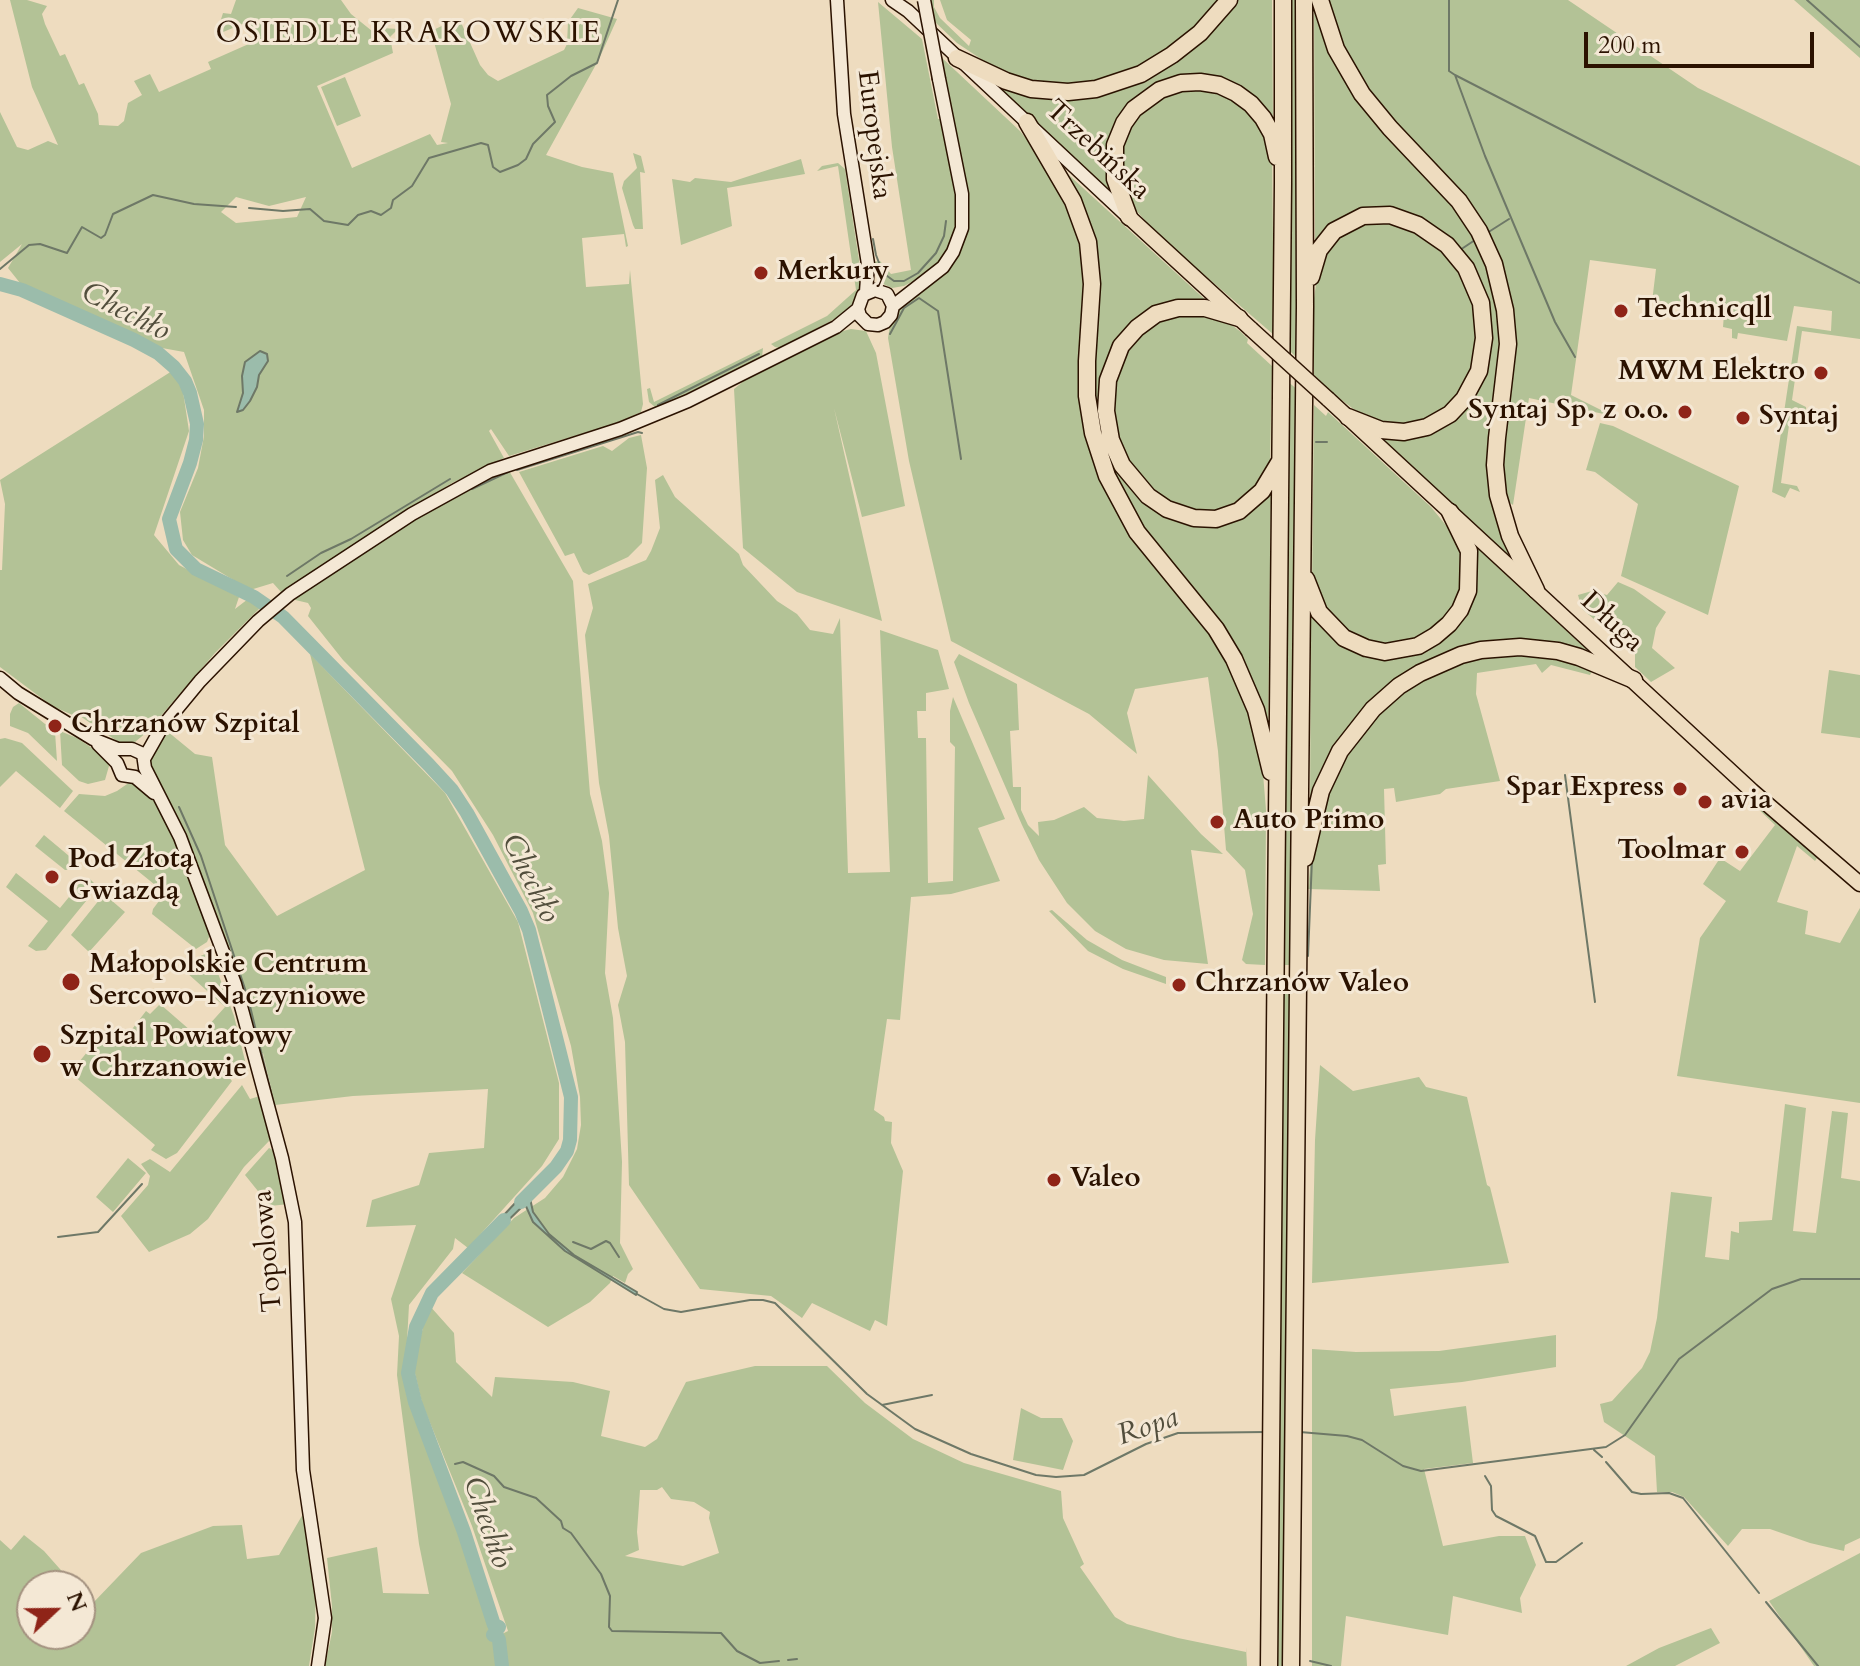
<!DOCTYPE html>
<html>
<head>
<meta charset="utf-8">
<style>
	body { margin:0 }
	#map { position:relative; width:1860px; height:1666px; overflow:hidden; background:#eedcbf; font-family:Cardo,serif }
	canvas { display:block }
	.north { position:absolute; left:16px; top:1570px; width:80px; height:80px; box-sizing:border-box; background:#f4e8d5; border:2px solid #a49280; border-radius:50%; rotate:68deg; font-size:22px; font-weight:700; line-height:32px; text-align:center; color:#2b1200 }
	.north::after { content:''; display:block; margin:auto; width:28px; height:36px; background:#8f2418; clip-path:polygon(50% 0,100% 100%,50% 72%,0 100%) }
	.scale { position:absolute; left:1584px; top:32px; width:230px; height:36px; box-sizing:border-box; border:4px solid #2b1200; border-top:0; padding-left:10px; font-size:24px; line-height:28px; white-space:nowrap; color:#2b1200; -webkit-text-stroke:6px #f4e8d5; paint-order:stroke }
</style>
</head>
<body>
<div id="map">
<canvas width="1860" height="1666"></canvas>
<div class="north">N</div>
<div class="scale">200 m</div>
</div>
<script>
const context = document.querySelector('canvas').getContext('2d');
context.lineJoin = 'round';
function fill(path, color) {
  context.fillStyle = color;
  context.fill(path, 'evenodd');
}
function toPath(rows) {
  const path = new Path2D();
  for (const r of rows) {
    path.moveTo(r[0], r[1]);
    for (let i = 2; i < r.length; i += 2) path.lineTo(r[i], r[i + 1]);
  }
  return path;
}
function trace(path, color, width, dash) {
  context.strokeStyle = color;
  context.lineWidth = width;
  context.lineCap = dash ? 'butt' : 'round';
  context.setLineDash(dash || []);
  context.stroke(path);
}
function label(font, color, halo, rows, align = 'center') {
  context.font = font + ' Cardo,serif';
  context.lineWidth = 6;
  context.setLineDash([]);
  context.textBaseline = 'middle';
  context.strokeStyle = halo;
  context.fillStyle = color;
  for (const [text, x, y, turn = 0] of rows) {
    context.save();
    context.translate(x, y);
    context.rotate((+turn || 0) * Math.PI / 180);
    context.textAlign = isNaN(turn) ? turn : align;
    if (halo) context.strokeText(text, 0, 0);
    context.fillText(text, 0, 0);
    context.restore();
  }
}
fill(toPath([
	[10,0,27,0,47,6,42,14,45,24,60,56,65,54,79,85,84,83,98,114,99,125,118,126,124,121,128,103,142,95,134,81,150,74,159,92,211,69,208,62,260,39,247,22,216,35,223,13,231,14,236,0,341,0,351,14,372,31,379,34,382,28,398,29,390,37,393,53,317,86,352,168,430,134,437,145,448,143,441,142,451,104,431,31,459,18,480,65,488,75,498,81,564,50,567,44,568,22,578,8,617,19,599,59,546,155,582,167,613,173,628,246,626,247,624,234,582,238,586,287,629,284,630,270,643,404,641,412,617,423,509,456,491,429,489,431,504,458,452,483,281,592,273,583,250,590,192,555,183,540,180,512,198,468,204,436,204,410,184,352,151,346,82,311,24,288,8,268,22,244,0,262,0,112,17,147,28,150,48,141,58,145,32,87],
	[236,197,269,206,306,197,297,217,236,223,221,212],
	[930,0,934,0,934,7,940,18,969,46,971,40,947,20,940,0,1224,0,1216,10,1161,57,1105,82,1045,87,996,69,957,43,934,21],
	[1233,0,1272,0,1273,128,1265,112,1198,77,1123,118,1115,196,985,76,1017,89,1136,81],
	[1287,0,1299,0,1298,359,1287,348],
	[1314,0,1325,32,1481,242,1503,322,1491,445,1519,565,1373,433,1413,437,1483,374,1469,263,1392,210,1315,245],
	[1324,0,1568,0,1698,88,1860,166,1860,339,1802,331,1792,400,1806,407,1807,419,1790,418,1781,483,1797,486,1800,492,1790,488,1785,498,1772,492,1797,326,1831,331,1832,311,1794,306,1787,341,1738,333,1737,339,1732,338,1732,329,1723,327,1724,314,1652,302,1656,269,1590,260,1571,395,1613,416,1529,398,1513,505,1502,497,1499,479,1512,359,1497,257,1393,125,1344,55],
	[1794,0,1860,0,1860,58],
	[878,2,922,39,938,119,941,119,957,206,954,234,942,259,921,277,904,286,892,288,881,283,873,262,880,261,891,274,911,270,892,147],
	[941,57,1020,131,1032,146,1048,168,1083,238,1096,460,1206,624,1237,676,1261,749,1266,810,1265,965,1246,964,1242,960,1253,914,1245,870,1226,850,1218,751,1208,677,1135,689,1127,713,1137,754,1089,714,951,641,909,461,888,338,890,325,901,306,958,252,962,172],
	[345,77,361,116,337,126,321,87],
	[1186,87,1225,92,1257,117,1272,151,1274,335,1159,236,1132,206,1123,190,1119,146,1124,133,1148,102],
	[633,153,641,156,645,173,640,172,643,229,635,229,633,225,622,188,624,181,637,168],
	[801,159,805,174,727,188,732,226,681,245,672,179,690,182,695,178,731,182],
	[838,163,845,169,863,286,851,307,844,314,780,348,775,347,771,344,827,316,856,290,838,166,817,171,822,166],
	[1059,166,1210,304,1153,310,1104,380,1124,475,1202,523,1271,484,1268,741,1259,708,1117,490,1093,413,1095,287],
	[1387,220,1413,229,1449,255,1473,295,1478,351,1468,384,1444,414,1398,427,1360,414,1331,392,1314,375,1314,298,1318,271,1327,247,1351,226],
	[1178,311,1213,317,1229,323,1241,332,1248,339,1247,343,1272,366,1270,464,1264,480,1228,511,1179,510,1135,476,1111,420,1116,368,1140,329],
	[851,329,866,331,876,353,905,506,862,517,834,408,882,621,797,592,743,548,734,389,755,372,839,332],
	[763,348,762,357,661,406,655,407,649,402,647,389,650,388,654,402],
	[172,371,182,385,189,431,154,535,179,565,239,597,235,609,248,599,261,607,215,653,147,732,135,742,120,743,77,714,75,716,52,706,0,667,0,570,2,570,5,504,0,480],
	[1287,381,1298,390,1292,965,1280,965],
	[1314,405,1326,416,1328,412,1431,507,1449,529,1458,546,1462,547,1463,589,1450,616,1416,640,1380,645,1357,638,1334,623,1312,586],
	[1600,423,1613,426,1739,486,1708,615,1621,576,1638,504,1595,472,1586,470],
	[641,435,647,468,642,543,628,557,589,575,583,572,574,553,565,556,519,472,603,446,612,451,629,438],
	[508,469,573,581,590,794,602,841,609,893,605,973,613,1018,622,1162,620,1243,633,1269,628,1274,625,1283,613,1276,610,1283,590,1302,548,1327,462,1273,514,1218,545,1198,563,1177,577,1149,581,1125,580,1097,571,1046,533,913,493,835,452,771,343,660,308,616,311,608,308,603,291,599,462,489],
	[663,475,675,497,739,554,743,565,777,601,797,614,810,630,833,634,840,618,848,873,890,872,880,630,938,650,949,689,926,693,926,711,917,711,918,738,926,738,928,883,953,881,955,747,950,742,950,711,953,697,1005,819,978,828,1000,881,951,894,911,897,900,1020,887,1019,874,1110,884,1117,885,1121,892,1122,891,1143,903,1171,887,1326,875,1320,870,1331,812,1303,802,1318,771,1296,700,1289,629,1185,625,1042,618,1005,627,976,618,928,609,836,599,783,585,635,593,608,588,584,646,560,651,551,660,528,655,480],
	[1472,543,1598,660,1505,643,1377,699,1310,809,1311,612,1326,631,1340,643,1382,658,1458,623],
	[1618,582,1634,589,1666,612,1656,628,1652,648,1675,668,1651,682,1635,667,1635,654,1582,609,1578,595,1592,591,1607,595],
	[1540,652,1593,669,1590,675,1551,665,1542,673,1536,664,1477,673,1476,694,1500,781,1446,789,1440,794,1396,802,1394,788,1384,789,1386,864,1378,865,1380,891,1308,889,1313,837,1320,807,1357,734,1401,690,1462,659],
	[310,654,445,793,518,922,559,1083,559,1139,542,1166,468,1248,455,1238,453,1249,409,1305,405,1378,499,1649,500,1666,325,1666,332,1632,332,1606,327,1558,377,1547,383,1593,429,1594,419,1544,397,1375,399,1336,391,1299,416,1225,366,1227,372,1200,419,1185,429,1153,484,1148,488,1089,353,1096,275,1105,263,1053,259,1053,240,983,184,834,150,769,150,759,167,731,195,754,212,757,225,845,277,916,365,870],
	[959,654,1017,684,1019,730,1010,731,1013,787,1021,787,1021,810,1028,825,1039,836,1038,822,1054,820,1084,807,1097,818,1124,821,1144,819,1148,775,1201,834,1223,854,1191,850,1208,964,1164,960,1126,949,1095,931,1067,903,1039,860,1022,825,969,703,954,662],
	[1829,670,1860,675,1860,738,1821,733],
	[19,703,55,732,57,761,28,733,10,726,10,714,13,707],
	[60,731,77,738,104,756,109,766,105,780,88,784,79,781,62,765],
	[5,738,22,743,73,791,60,808,16,771,0,787,0,739],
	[130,782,134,782,152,797,170,825,211,932,207,942,196,949,152,914,153,909,165,893,64,811,79,794,105,796,117,791],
	[1752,799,1817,858,1815,861,1797,846,1777,902,1808,911,1805,934,1840,943,1860,908,1860,1103,1677,1076,1700,938,1726,901,1703,884,1720,858,1740,871,1775,825,1752,803],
	[44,835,81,866,82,868,65,870,35,846],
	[16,873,60,908,78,886,71,880,89,878,95,884,89,893,91,895,46,950,36,951,28,946,48,921,6,887],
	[104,894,125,912,89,952,71,935],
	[1052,910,1087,940,1122,960,1166,977,1166,984,1123,969,1088,951,1049,911],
	[210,952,234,1016,248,1073,239,1076,226,1066,223,1070,232,1081,177,1153,166,1159,151,1150,155,1145,74,1076,74,1068,107,1028,123,1041,146,1011,150,1014,160,1004,198,1037,225,1007,186,972,198,957],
	[1280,978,1292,978,1287,1666,1272,1666],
	[1320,1065,1353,1091,1419,1077,1426,1087,1467,1097,1487,1185,1490,1187,1509,1263,1312,1283,1315,1140],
	[242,1085,250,1099,260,1096,270,1134,269,1141,244,1167,208,1219,190,1234,149,1252,121,1216,148,1185,150,1176,141,1164,150,1159,170,1172],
	[1785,1104,1806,1108,1793,1231,1816,1233,1832,1111,1848,1113,1841,1178,1860,1181,1860,1538,1845,1545,1844,1551,1810,1543,1770,1529,1742,1529,1728,1546,1684,1497,1672,1492,1657,1492,1655,1456,1604,1422,1600,1404,1612,1401,1642,1368,1650,1352,1657,1318,1671,1192,1712,1197,1705,1257,1729,1260,1731,1231,1739,1233,1739,1222,1772,1220],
	[269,1148,275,1151,289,1204,270,1206,245,1175],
	[128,1158,146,1173,113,1212,96,1197],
	[429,1305,454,1333,456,1362,492,1397,495,1377,573,1382,610,1391,601,1436,645,1447,657,1439,686,1382,755,1366,827,1366,865,1403,913,1439,964,1463,1061,1491,1063,1518,1084,1564,1080,1567,1115,1617,1127,1624,1178,1638,1246,1652,1246,1647,1247,1666,505,1666,500,1635,508,1631,472,1526,422,1403,413,1365],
	[662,1487,671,1499,694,1502,710,1512,709,1518,719,1553,683,1566,625,1556,639,1550,637,1532,640,1490,657,1490],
	[1556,1335,1556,1367,1462,1382,1390,1389,1394,1416,1466,1406,1473,1463,1424,1469,1443,1546,1499,1536,1525,1536,1536,1565,1520,1598,1522,1613,1453,1596,1448,1635,1346,1616,1341,1666,1312,1666,1312,1349,1356,1352,1439,1351],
	[1021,1408,1041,1418,1062,1418,1073,1441,1063,1470,1013,1460],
	[303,1514,316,1581,315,1628,309,1666,0,1666,0,1540,11,1550,24,1535,44,1551,75,1586,32,1586,32,1634,80,1634,80,1592,92,1604,141,1553,213,1526,242,1525,247,1559,279,1555],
	[1860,1553,1860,1666,1814,1666,1769,1601],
	[1711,1628,1720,1643,1675,1666,1626,1666,1659,1648]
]), '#b3c296');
const water = toPath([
	[260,351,267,354,268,361,259,375,257,387,250,401,243,410,237,412,243,393,242,376,245,362,260,351],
	[531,1186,536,1190,530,1198,533,1212,549,1234,574,1255,637,1292,636,1295,565,1251,533,1222,525,1204,492,1236,489,1231,531,1186]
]);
fill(water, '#9bbcab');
trace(water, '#6e7867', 2);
trace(toPath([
	[1449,0,1449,71,1455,75,1485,156,1555,322,1575,357],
	[1807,0,1860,47],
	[1455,75,1860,283],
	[249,208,283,211,310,209,324,221,348,225,358,215,371,211,381,215,391,208,393,200,412,186,429,158,481,143,488,145,493,167,500,172,518,165,526,159,533,144,555,122,548,106,547,95,571,76,597,63,618,0],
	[1487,233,1509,219],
	[873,239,876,255,883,273,894,281,904,281,918,273,936,253,944,236,946,221],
	[1460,250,1475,240],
	[0,269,29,245,40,244,67,253,82,227,101,238,105,235,113,214,153,195,194,204,236,207],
	[890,334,904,308,919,298,938,311,961,459],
	[658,405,759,354],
	[1316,442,1327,442],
	[517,470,638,432,642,433],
	[472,489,508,472],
	[287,576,321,553,351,539,450,479],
	[252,601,259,595],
	[1565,775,1595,1002],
	[179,807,201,856,248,998,275,1109],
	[1308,956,1312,859],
	[58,1237,98,1232,142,1184],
	[573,1242,591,1249,606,1241,610,1243,619,1257],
	[637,1294,664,1309,681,1312,750,1300,763,1300,775,1303,867,1394,915,1429,971,1454,1036,1475,1056,1477,1084,1475,1146,1444,1178,1433,1266,1432],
	[882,1405,932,1395],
	[1300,1432,1347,1436,1362,1440,1403,1466,1421,1471,1606,1447,1625,1435,1679,1359,1772,1289,1801,1279,1860,1279],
	[1594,1450,1602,1457],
	[430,1451,433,1451],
	[434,1452,438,1453],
	[1606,1462,1632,1492,1641,1494,1669,1493,1683,1498,1759,1593],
	[455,1464,463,1462,494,1476,504,1487,536,1498,561,1521,563,1528,571,1533,601,1574,610,1596,609,1627,612,1631,721,1633,737,1651,760,1663,779,1661],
	[1485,1476,1491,1486,1492,1510,1496,1516,1535,1536,1546,1562,1556,1562,1582,1543],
	[1766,1602,1818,1666],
	[318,1611,319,1622],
	[788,1660,797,1659],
	[1310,1661,1331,1666]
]), '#6e7867', 2);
trace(toPath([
	[0,284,22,290,134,340,158,353,174,367,185,381,190,393,197,424,196,440,190,463,169,519,176,549,196,569,254,597,283,617,429,765,452,790,467,813,521,911,529,930,571,1097,570,1140,567,1151,556,1167,521,1202],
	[502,1666,499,1640,497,1636,493,1635,499,1627,494,1625,464,1532,415,1402,408,1373,416,1327,432,1293,504,1220]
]), '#9bbcab', 14);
const secondary = toPath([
	[837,0,844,114,868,264,866,292],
	[892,0,908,11,1128,217],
	[893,306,887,294,875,290,863,295,858,309,860,316,868,324,878,325,885,322,891,315,893,306,943,267,953,252,962,228,962,194,939,79],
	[0,678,18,693,93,739,118,749,132,749,143,754,145,768,180,837,235,984,282,1158,295,1222,303,1470,325,1618,318,1666],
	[98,744,117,763,122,775,135,777,154,793],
	[145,757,162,727,200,681,258,621,290,594,412,514,490,471,620,429,688,401,836,327,858,309]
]);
const primary = toPath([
	[1129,217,1251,329],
	[1328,399,1752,791,1860,884]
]);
const highway = toPath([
	[1320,0,1336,49,1362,94,1390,128,1459,201,1479,231,1494,264,1505,310,1508,344,1497,438,1495,465,1498,495,1510,536,1536,590],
	[957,58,1006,81,1031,89,1068,92,1096,89,1141,74,1172,55,1200,33,1229,0],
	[1027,122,1073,201,1088,242,1092,284,1087,361,1087,396,1093,433,1107,476,1137,532,1216,629,1234,659,1256,710,1271,772],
	[1129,217,1115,179,1115,145,1124,123,1134,109,1160,90,1181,83,1200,82,1219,85,1236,93,1251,104,1263,118,1272,134,1277,157],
	[1311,277,1319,250,1334,231,1363,216,1390,215,1418,225,1447,245,1466,268,1481,303,1484,338,1479,371,1464,399,1450,414,1427,427,1404,432,1381,430,1348,417],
	[1239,318,1205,308,1178,308,1156,314,1137,328,1121,346,1108,380,1106,411,1111,440,1122,465,1148,496,1167,509,1194,518,1216,519,1239,511,1262,491,1280,461],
	[1306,579,1319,612,1344,638,1366,648,1385,652,1418,646,1435,636,1449,624,1460,610,1468,591,1469,551,1450,512],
	[1305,858,1321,791,1340,751,1373,709,1399,686,1420,673,1461,655,1481,650,1520,647,1558,651,1579,657,1634,680],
	[1269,1666,1283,183,1283,0],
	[1291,1666,1305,306,1304,0]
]);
trace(secondary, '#2b1200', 15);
trace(primary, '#2b1200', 17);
trace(highway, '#2b1200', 19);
trace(secondary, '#f4e8d5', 12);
trace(primary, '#eedcbf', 14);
trace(highway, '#eedcbf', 16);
const secondaryBridge = toPath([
	[924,0,939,79]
]);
const primaryBridge = toPath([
	[1251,329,1328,399]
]);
trace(secondaryBridge, '#2b1200', 15, []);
trace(primaryBridge, '#2b1200', 17, []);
trace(secondaryBridge, '#f4e8d5', 12);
trace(primaryBridge, '#eedcbf', 14);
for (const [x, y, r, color] of [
	[761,273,8,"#8f2418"],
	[1621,311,8,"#8f2418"],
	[1821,373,8,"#8f2418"],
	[1685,412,8,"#8f2418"],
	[1743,418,8,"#8f2418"],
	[55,726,8,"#8f2418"],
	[1680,789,8,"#8f2418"],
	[1705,802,8,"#8f2418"],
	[1217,822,8,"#8f2418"],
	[1742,852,8,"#8f2418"],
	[52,877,8,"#8f2418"],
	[71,982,10,"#8f2418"],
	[1179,985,8,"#8f2418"],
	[42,1054,10,"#8f2418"],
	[1054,1180,8,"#8f2418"]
]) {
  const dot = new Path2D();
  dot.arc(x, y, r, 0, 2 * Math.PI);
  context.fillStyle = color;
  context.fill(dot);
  trace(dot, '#f4e8d5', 3);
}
label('28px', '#2b1200', '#f4e8d5', [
	["Europejska",873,135,83],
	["Trzebińska",1097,151,43],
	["Długa",1611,623,43],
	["Topolowa",269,1251,-95]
]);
label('bold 28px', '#2b1200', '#f4e8d5', [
	["Merkury",777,273],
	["Technicqll",1637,311],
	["MWM Elektro",1805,373,"right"],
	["Syntaj Sp. z o.o.",1669,412,"right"],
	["Syntaj",1759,418],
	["Chrzanów Szpital",71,726],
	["Spar Express",1664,789,"right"],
	["avia",1721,802],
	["Auto Primo",1233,822],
	["Toolmar",1726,852,"right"],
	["Pod Złotą",68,861],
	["Gwiazdą",68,893],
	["Małopolskie Centrum",89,966],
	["Sercowo-Naczyniowe",89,998],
	["Chrzanów Valeo",1195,985],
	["Szpital Powiatowy",60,1038],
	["w Chrzanowie",60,1070],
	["Valeo",1070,1180]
], 'left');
context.letterSpacing = '2px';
label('30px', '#2b1200', '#f4e8d5', [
	["OSIEDLE KRAKOWSKIE",409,35]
]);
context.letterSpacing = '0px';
label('italic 30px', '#524e3c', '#f4e8d5', [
	["Chechło",125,313,27],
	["Chechło",529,879,64],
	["Ropa",1148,1428,-19],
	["Chechło",486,1523,71]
]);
</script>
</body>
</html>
